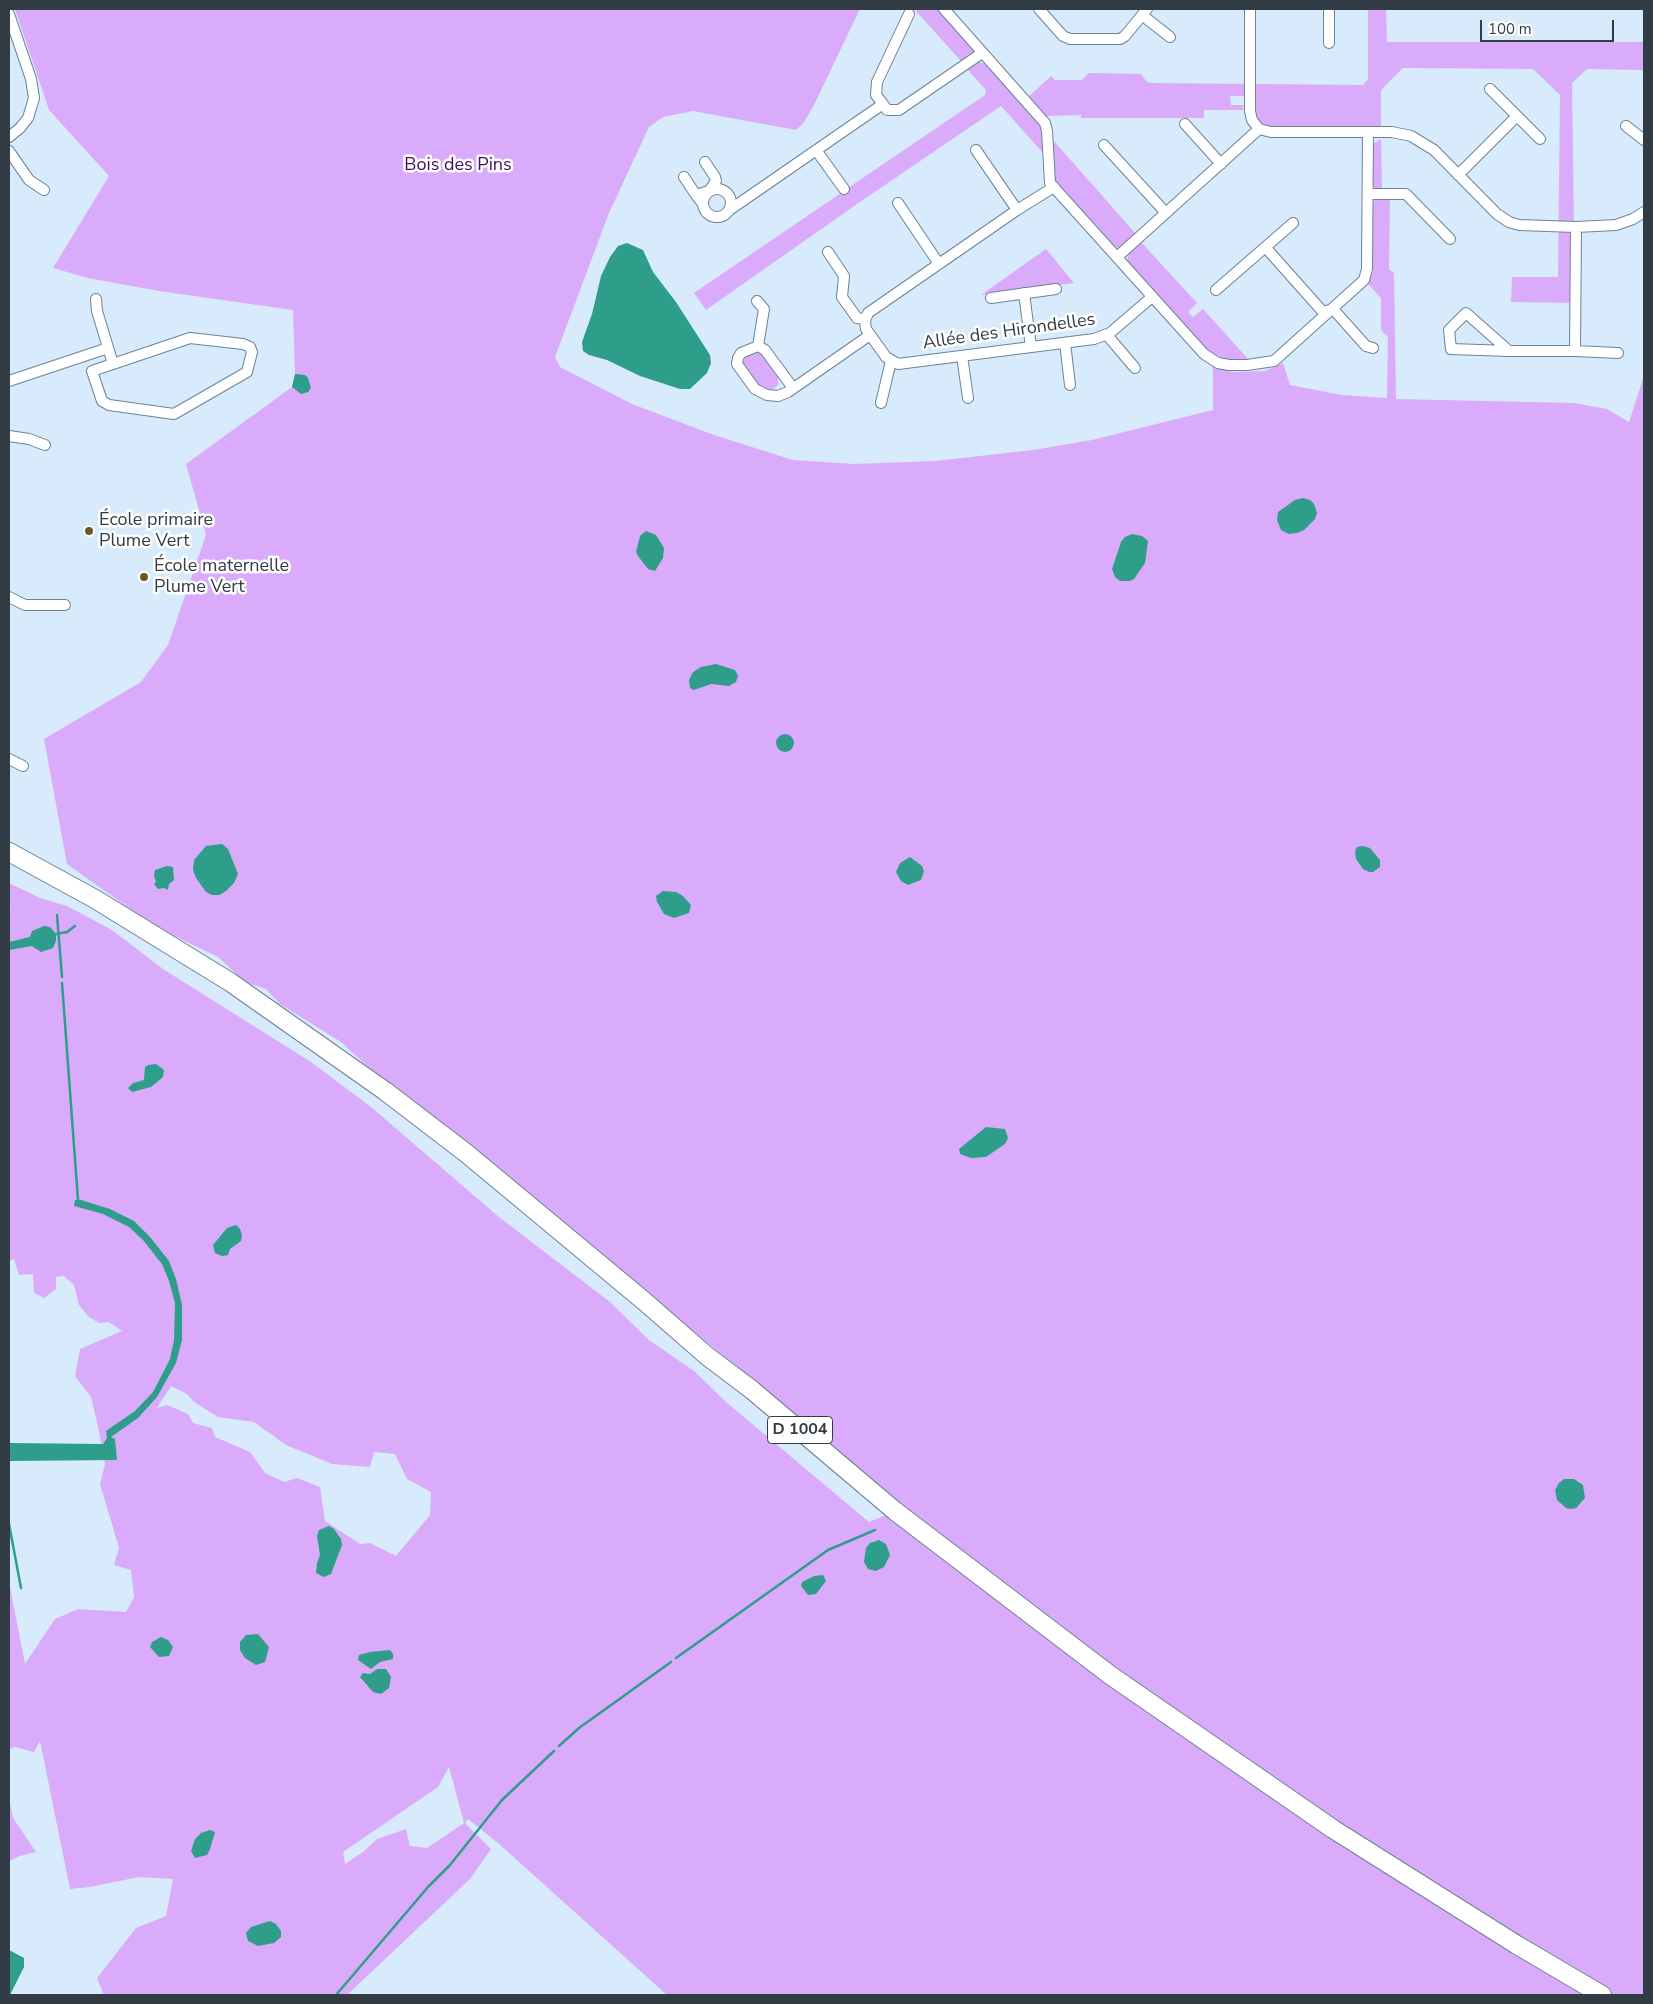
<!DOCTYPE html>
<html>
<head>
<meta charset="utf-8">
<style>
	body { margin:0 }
	#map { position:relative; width:1653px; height:2004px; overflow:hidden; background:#d7ebfc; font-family:"Nunito Sans",sans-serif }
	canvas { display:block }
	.frame { position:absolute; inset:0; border:10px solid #323c44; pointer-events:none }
	.scale { position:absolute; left:1480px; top:20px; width:134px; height:22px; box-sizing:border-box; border:2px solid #323c44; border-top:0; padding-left:6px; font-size:15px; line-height:18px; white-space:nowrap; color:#323c44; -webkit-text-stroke:4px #fff; paint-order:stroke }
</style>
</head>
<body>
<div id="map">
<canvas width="1653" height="2004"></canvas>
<div class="frame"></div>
<div class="scale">100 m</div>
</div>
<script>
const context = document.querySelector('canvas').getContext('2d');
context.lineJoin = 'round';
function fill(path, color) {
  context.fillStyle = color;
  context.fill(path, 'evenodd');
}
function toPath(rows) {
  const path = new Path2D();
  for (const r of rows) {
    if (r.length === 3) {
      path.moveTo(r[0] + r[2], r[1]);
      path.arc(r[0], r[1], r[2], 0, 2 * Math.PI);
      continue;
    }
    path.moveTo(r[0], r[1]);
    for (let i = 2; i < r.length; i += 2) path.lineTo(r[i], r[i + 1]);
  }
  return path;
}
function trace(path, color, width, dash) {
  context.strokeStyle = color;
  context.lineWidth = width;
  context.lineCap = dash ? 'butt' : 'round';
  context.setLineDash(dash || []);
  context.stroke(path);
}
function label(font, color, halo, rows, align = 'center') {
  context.font = font + ' "Nunito Sans",sans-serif';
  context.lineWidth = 5;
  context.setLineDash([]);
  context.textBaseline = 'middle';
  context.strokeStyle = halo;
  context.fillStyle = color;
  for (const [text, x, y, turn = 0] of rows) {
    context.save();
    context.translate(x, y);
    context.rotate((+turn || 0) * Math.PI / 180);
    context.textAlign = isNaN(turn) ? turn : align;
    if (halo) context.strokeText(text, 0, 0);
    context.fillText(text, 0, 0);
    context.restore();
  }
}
fill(toPath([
	[15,9,860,9,813,107,804,122,796,130,693,111,663,117,649,127,609,213,555,357,560,367,632,404,714,435,793,460,854,464,935,461,1033,450,1092,440,1213,410,1213,366,1232,372,1265,371,1283,363,1290,385,1342,395,1387,398,1388,337,1381,330,1381,298,1368,284,1373,271,1371,262,1372,203,1377,198,1390,198,1389,269,1394,273,1396,399,1574,403,1607,409,1629,422,1644,376,1644,1995,667,1995,499,1844,468,1819,465,1823,491,1849,470,1879,347,1995,104,1995,97,1978,136,1928,166,1916,173,1879,139,1877,90,1887,70,1889,40,1741,34,1752,15,1747,9,1749,9,1582,25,1664,55,1619,78,1609,126,1612,134,1597,131,1570,114,1565,119,1548,100,1484,105,1464,98,1427,91,1397,75,1376,80,1349,122,1331,109,1322,99,1323,89,1317,79,1305,74,1285,64,1276,56,1277,56,1289,44,1298,34,1293,33,1274,19,1275,14,1259,9,1261,9,908,11,905,9,903,9,883,40,898,67,906,112,930,163,969,311,1062,371,1107,499,1217,610,1302,649,1340,694,1371,726,1402,869,1522,906,1507,487,1160,368,1067,341,1042,280,1004,266,989,245,982,218,957,154,926,67,864,44,739,141,682,168,645,206,535,186,464,292,387,295,374,293,310,159,291,88,278,53,268,109,176,49,110],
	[171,1386,187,1394,194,1402,218,1417,254,1422,286,1445,332,1464,370,1467,374,1452,395,1454,407,1479,431,1492,430,1515,396,1556,370,1543,360,1544,325,1521,320,1487,297,1478,284,1482,265,1473,250,1452,215,1437,212,1428,193,1423,188,1414,167,1405,157,1408],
	[449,1767,464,1823,427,1848,410,1846,406,1829,377,1839,363,1852,345,1864,343,1852,438,1787],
	[918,9,938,9,973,47,973,52,961,61,916,11],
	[1368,9,1386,9,1387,42,1644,42,1644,70,1587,69,1572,83,1575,303,1511,302,1512,277,1558,277,1560,95,1533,69,1403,68,1381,90,1381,132,1259,129,1250,96,1230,96,1231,105,1243,105,1243,110,1204,110,1204,118,1081,118,1081,115,1045,116,1025,100,1051,76,1055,80,1082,80,1089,73,1093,73,1141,74,1147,82,1151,83,1363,85,1368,79],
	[977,62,985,63,1039,122,1043,129,1043,153,1001,106,857,204,706,310,694,293,841,193,842,194,849,190,848,188,985,95,986,90,967,69],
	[1052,139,1136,234,1120,248,1115,247,1055,182,1053,179],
	[1381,139,1382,191,1376,190,1373,186,1372,182,1373,144],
	[1141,242,1197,303,1188,312,1193,317,1203,309,1249,360,1224,359,1206,349,1127,261,1129,253],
	[1046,249,1074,283,981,295],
	[758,351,762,352,778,376,778,385,771,391,762,391,741,364,748,354],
	[9,1799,13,1818,36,1852,20,1856,9,1861]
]), '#dbabfb');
fill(toPath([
	[627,243,643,250,653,272,676,302,710,355,711,363,707,373,690,389,680,389,640,376,607,360,589,355,583,351,582,342,592,314,601,276,610,257,618,246],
	[295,374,305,375,308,378,311,388,308,392,301,394,292,387],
	[1303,498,1310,500,1314,504,1317,513,1315,519,1304,530,1297,533,1289,534,1281,530,1277,520,1278,512,1295,500],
	[646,531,656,535,664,548,663,558,655,571,648,569,638,556,636,552,640,536],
	[1132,534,1142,536,1148,541,1145,563,1134,579,1130,581,1120,581,1115,577,1112,569,1121,542,1125,537],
	[716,664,735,670,738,676,736,682,729,686,711,684,694,690,690,688,689,680,693,672,701,667],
	[785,743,9],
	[222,844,228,849,238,874,234,883,227,890,220,895,212,895,206,892,196,878,193,870,194,860,206,846],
	[1363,846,1370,848,1380,860,1380,867,1373,872,1369,872,1363,869,1356,859,1355,851,1357,847],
	[910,857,922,866,924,871,921,880,908,885,901,881,896,872,900,863],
	[167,866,173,867,174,880,169,884,168,890,164,888,158,889,154,884,156,882,154,876,155,870],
	[663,891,676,892,683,896,691,905,689,913,674,918,664,914,657,902,656,896],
	[44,926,50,927,56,934,56,941,53,948,41,952,32,946,9,950,9,942,30,937,32,931],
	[156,1064,164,1070,163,1077,151,1087,132,1092,128,1088,133,1083,144,1080,145,1067,148,1065],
	[986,1127,1005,1129,1008,1138,1005,1144,986,1157,971,1158,960,1154,959,1149],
	[75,1200,81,1200,110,1209,134,1221,150,1237,169,1261,176,1279,182,1305,182,1340,176,1363,157,1397,138,1418,111,1437,115,1439,117,1460,9,1461,9,1443,103,1444,107,1438,106,1431,135,1411,153,1392,170,1359,174,1340,175,1303,169,1281,162,1264,143,1240,129,1227,103,1214,74,1206],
	[236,1225,240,1229,242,1235,241,1241,230,1249,228,1255,222,1256,215,1253,213,1245,227,1228],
	[1564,1479,1574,1479,1583,1485,1585,1498,1576,1508,1571,1509,1566,1508,1557,1500,1555,1490,1559,1483],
	[329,1526,334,1529,341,1539,342,1545,331,1574,324,1577,316,1573,317,1563,320,1555,317,1536,319,1530],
	[879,1540,886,1544,890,1555,884,1567,876,1571,868,1569,864,1562,866,1548,870,1543],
	[823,1575,826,1581,816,1594,808,1595,801,1586,802,1582,814,1576],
	[258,1634,269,1647,265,1662,256,1665,245,1658,240,1650,240,1642,246,1635],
	[161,1637,168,1640,173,1647,169,1656,159,1657,150,1647,152,1642],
	[390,1650,393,1654,393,1659,380,1662,371,1669,358,1660,359,1655,370,1652],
	[377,1669,386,1669,391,1677,389,1688,381,1694,373,1692,360,1677,363,1673,370,1674],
	[210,1830,215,1832,210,1849,207,1855,195,1858,191,1851,195,1839,201,1833],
	[270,1921,276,1924,281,1931,281,1937,274,1943,258,1946,248,1941,246,1933,251,1927],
	[9,1950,24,1958,24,1967,10,1995]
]), '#2e9d89');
trace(toPath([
	[57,915,62,977],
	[56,934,67,932,75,926],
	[62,983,78,1200],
	[9,1524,21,1588],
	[676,1658,828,1550,875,1530],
	[559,1746,579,1728,671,1662],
	[336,1995,428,1887,450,1865,502,1800,554,1751]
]), '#2e9d89', 2.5);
const minor = toPath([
	[944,9,1045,123,1047,131,1050,183,1204,354,1218,363,1229,365,1247,365,1274,361,1364,280,1367,269,1368,132],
	[1039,9,1063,36,1070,39,1120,39,1125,36,1147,9],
	[1250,9,1250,111,1252,120,1259,129,1271,132,1392,132,1411,136,1434,150,1497,214,1509,222,1519,225,1576,227,1616,225,1633,219,1644,212],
	[9,14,31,79,34,98,28,118,20,128,9,137],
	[1142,15,1170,37],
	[1329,43,1329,9],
	[1490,89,1540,139],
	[883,104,876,95,877,82,909,14],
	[1185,124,1221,164],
	[1626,126,1644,140],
	[1104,145,1166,213],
	[816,150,844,189],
	[976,150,1017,210],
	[9,151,29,180,44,190],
	[1458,175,1517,116],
	[684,177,696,195],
	[1054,187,1017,210,868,313,865,321,866,329,886,357,898,364,1094,339,1110,333,1152,297],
	[717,203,14],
	[1368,194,1406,194,1450,239],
	[898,203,939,264],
	[703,204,696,195,709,191,716,181,715,177,705,162],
	[728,211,883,104,887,110,899,110,982,53],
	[1266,248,1323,312,1333,309],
	[828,252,844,276,842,297,857,318,865,319],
	[1117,257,1259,129],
	[1216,290,1293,223],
	[1024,293,1031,347],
	[991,298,1056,289],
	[96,299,97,311,113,364],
	[757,301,764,309,758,346],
	[1333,309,1366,346,1373,348],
	[1107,335,1135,368],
	[190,338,243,344,250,347,252,352,247,372,174,414,109,405,102,401,92,371,190,338],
	[1065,343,1070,385],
	[1509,351,1466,313,1449,330,1451,349,1509,351,1575,351,1618,353],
	[1575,351,1576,227],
	[962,356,968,398],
	[9,381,108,348],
	[793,388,765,350,758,346,741,353,738,358,737,364,755,389,767,395,778,396,788,392,870,335],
	[881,403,891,361],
	[9,436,29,439,45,445],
	[9,597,25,605,65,605],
	[9,759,23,766]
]);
const trunk = toPath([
	[9,852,95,899,230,982,385,1091,466,1153,644,1301,707,1356,752,1390,895,1511,1110,1675,1333,1829,1517,1945,1602,1995]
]);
trace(minor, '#6c8295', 12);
trace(trunk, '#6c8295', 20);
trace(minor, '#fff', 10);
trace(trunk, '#fff', 18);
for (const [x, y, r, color] of [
	[89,531,5,"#6f5426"],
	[144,577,5,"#6f5426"]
]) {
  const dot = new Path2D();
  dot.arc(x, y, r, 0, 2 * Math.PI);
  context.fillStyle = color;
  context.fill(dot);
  trace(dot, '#fff', 2);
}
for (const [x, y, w] of [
	[800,1430,65]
]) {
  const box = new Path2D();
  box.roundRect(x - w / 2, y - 13.5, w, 27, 4);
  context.fillStyle = '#fff';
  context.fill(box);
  trace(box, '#323c44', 1);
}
label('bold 16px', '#323c44', null, [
	["D 1004",800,1430]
]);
label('18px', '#410f5a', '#fff', [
	["Bois des Pins",458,166]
]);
label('18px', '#323c44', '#fff', [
	["Allée des Hirondelles",1009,332,-8]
]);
label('18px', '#323c44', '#fff', [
	["École primaire",99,521],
	["Plume Vert",99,542],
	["École maternelle",154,567],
	["Plume Vert",154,588]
], 'left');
</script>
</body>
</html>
